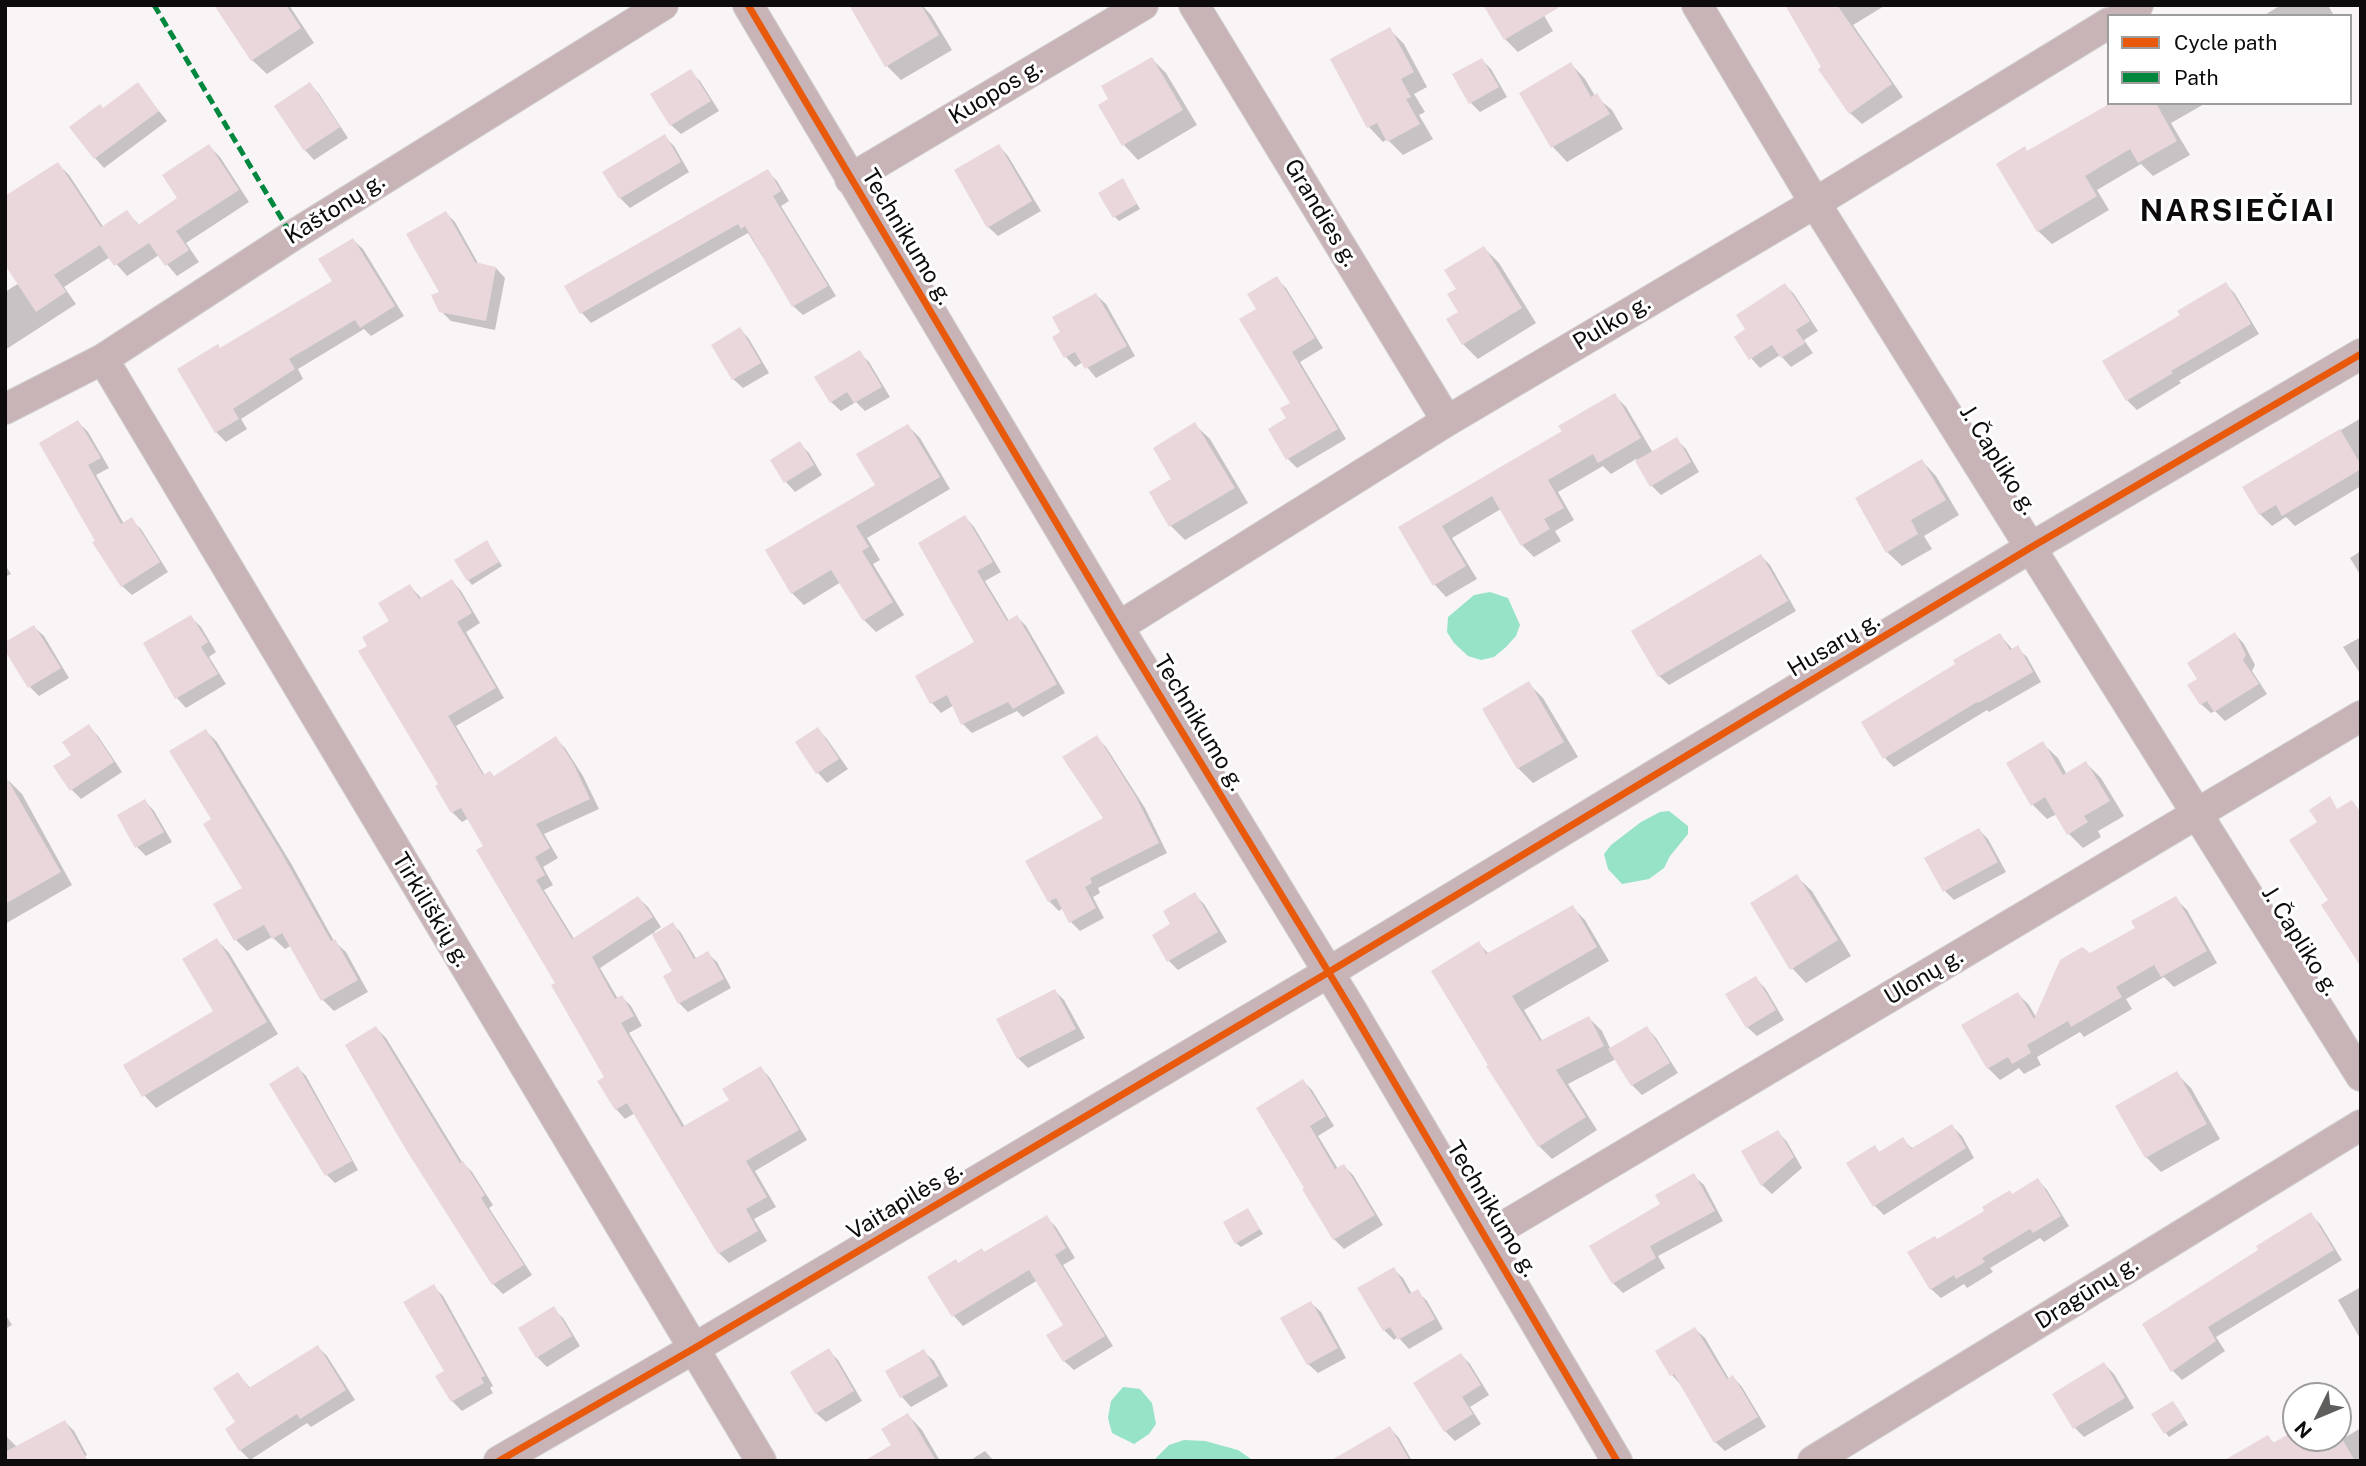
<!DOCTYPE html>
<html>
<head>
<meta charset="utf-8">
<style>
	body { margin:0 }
	#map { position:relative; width:2366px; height:1466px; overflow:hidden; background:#f9f4f5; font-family:"Public Sans",sans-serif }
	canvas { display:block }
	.frame { position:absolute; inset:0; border:7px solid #0d0b0b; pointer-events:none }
	.legend { position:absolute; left:2107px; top:14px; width:245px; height:91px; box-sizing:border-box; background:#fff; border:2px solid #9e9d9d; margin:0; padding:9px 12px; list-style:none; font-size:21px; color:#0d0b0b }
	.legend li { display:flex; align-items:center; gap:14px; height:35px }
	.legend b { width:35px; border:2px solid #9e9d9d }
	.north { position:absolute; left:2282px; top:1382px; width:70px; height:70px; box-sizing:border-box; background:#fff; border:2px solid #9e9d9d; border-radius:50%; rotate:227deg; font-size:19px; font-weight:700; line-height:28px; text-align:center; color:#0d0b0b }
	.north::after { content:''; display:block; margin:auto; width:24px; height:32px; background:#605d5d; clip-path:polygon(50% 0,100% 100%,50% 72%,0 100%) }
</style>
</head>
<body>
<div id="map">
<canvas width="2366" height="1466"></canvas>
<div class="frame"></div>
<ul class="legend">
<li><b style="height:9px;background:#e8590c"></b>Cycle path</li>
<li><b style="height:9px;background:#00873e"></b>Path</li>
</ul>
<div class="north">N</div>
</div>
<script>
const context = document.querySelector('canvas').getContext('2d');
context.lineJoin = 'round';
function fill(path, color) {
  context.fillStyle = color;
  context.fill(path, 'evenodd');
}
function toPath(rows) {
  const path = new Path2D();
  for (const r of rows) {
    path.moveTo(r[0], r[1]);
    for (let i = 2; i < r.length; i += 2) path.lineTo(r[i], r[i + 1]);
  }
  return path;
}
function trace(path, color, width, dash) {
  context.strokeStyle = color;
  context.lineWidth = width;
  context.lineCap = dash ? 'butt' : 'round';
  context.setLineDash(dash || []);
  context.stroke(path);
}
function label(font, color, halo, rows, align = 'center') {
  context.font = font + ' "Public Sans",sans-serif';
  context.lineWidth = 6;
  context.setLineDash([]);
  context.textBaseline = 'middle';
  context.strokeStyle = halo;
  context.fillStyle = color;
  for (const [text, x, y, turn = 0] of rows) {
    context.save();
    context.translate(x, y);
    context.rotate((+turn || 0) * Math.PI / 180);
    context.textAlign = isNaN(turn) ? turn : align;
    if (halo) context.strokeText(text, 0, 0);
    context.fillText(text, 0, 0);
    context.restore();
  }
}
fill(toPath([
	[1490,592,1508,598,1520,625,1516,636,1506,647,1494,657,1481,660,1468,656,1454,643,1447,632,1448,617,1474,595],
	[1669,811,1688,826,1688,834,1670,856,1664,868,1649,879,1622,884,1608,869,1604,854,1611,845,1641,822,1660,812],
	[1123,1387,1140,1389,1152,1403,1156,1424,1149,1434,1134,1444,1112,1433,1108,1418,1111,1401],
	[1184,1440,1205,1441,1238,1450,1254,1461,1153,1461,1169,1445]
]), '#97e3c8');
fill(toPath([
	[216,5,289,5,314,43,267,74,252,60],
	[851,5,922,5,931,15,952,50,901,80,887,66],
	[1485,5,1542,12,1553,31,1518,52,1505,39],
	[1787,5,1886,5,1853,25,1903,97,1862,124,1850,113],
	[2281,5,2328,5,2334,16,2263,16],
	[1389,29,1404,44,1427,87,1414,94,1425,112,1419,115,1433,139,1403,155,1387,139,1383,142,1369,127],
	[1152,59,1166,73,1197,125,1138,160,1124,145],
	[1482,60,1491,69,1507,97,1480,112,1471,103],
	[1571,64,1585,79,1595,96,1612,110,1623,129,1567,162,1553,147,1521,93],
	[690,71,700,81,719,111,681,134,671,125],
	[310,84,319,94,348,138,314,160,305,150],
	[138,85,167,121,104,168,95,158,104,110],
	[2114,103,2206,103,2171,123,2190,155,2153,176,2141,164,2097,190,2109,210,2052,244,2038,231,2028,152],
	[664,136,674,146,689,172,630,208,620,198],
	[209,146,220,157,249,202,186,243,199,262,177,276,159,255,127,276,110,257,64,287,76,304,5,350,5,292,19,283,58,164,69,175,104,228,127,212,140,226,180,199],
	[999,146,1008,156,1041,211,998,236,988,227],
	[767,171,777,181,789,201,781,206,836,296,803,315,793,306,748,233,591,323,582,313,566,286],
	[1123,181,1140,209,1119,221,1115,217],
	[446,213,455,222,479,265,496,268,505,278,495,330,451,321,441,311],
	[353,240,363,249,404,316,371,336,364,329,298,369,303,379,241,419,247,429,226,442,216,432,220,350,334,282],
	[1484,248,1499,263,1536,323,1478,359,1463,344,1459,290],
	[1276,278,1286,288,1323,348,1300,362,1346,439,1297,468,1288,459,1288,419,1292,403,1258,309],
	[2226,284,2235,294,2259,334,2179,381,2181,383,2137,410,2127,400,2182,316],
	[1785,285,1794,294,1818,331,1804,340,1813,353,1791,367,1780,355,1760,368,1751,358,1748,329],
	[1096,295,1106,304,1135,356,1096,378,1083,362,1075,367,1066,357,1055,337,1063,333],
	[740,329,749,339,769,373,743,388,733,379],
	[859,352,869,362,890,397,865,411,856,402,841,411,831,402],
	[1614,395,1626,407,1653,453,1676,439,1686,449,1699,472,1661,495,1651,485,1636,459,1611,474,1603,466,1558,492,1574,520,1555,531,1561,541,1534,557,1522,545,1501,509,1452,538,1477,579,1446,597,1435,585,1400,527,1564,432],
	[2361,418,2361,486,2295,526,2286,517,2272,526,2260,514,2244,488],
	[78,422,88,432,109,468,96,475,124,524,131,520,141,529,168,572,132,595,122,586,97,542],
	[1195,425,1210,439,1248,503,1185,540,1171,526,1174,480],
	[908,426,920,438,950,489,867,538,880,560,873,564,904,615,876,632,864,620,841,582,804,605,792,593,877,485],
	[799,443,809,453,822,475,795,492,786,482,772,460],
	[1922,461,1936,476,1959,515,1924,536,1932,549,1902,566,1887,552],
	[965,517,974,527,1001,572,985,581,1009,621,1017,617,1026,626,1065,693,1023,717,1017,711,972,733,963,724,954,705,941,713,932,703,917,677,977,643],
	[487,542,502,566,472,585,468,580],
	[2361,551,2361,576,2350,558],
	[1761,556,1770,565,1796,611,1669,685,1659,676],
	[5,565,11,574,5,577],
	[452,581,461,591,480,623,466,632,504,698,456,726,485,776,495,778,556,739,565,748,583,776,599,809,544,834,558,858,543,867,553,885,544,890,574,939,638,898,648,907,661,927,654,932,655,935,673,924,681,933,697,960,708,954,717,962,731,988,688,1012,679,1003,674,972,653,933,600,968,618,999,622,997,631,1006,642,1026,629,1033,685,1127,731,1101,761,1068,770,1078,807,1140,755,1171,776,1207,754,1219,767,1241,729,1263,719,1253,635,1113,625,1119,616,1109,606,1078,486,847,469,818,462,822,452,812,370,646,391,621,410,586,422,599],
	[191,617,201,627,216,652,209,657,226,684,186,708,177,698,145,644],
	[34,627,44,636,69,678,39,696,30,687],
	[2235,634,2244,644,2255,665,2252,671,2267,694,2225,721,2215,711,2211,713,2201,704,2200,680],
	[2000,635,2013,650,2017,648,2027,657,2041,682,1989,712,1987,710,1894,767,1885,758,1958,665],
	[2361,637,2361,675,2343,647],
	[1528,683,1543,698,1578,757,1533,783,1518,768],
	[89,727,98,736,122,772,81,799,72,790,73,755],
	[818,729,827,739,848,769,827,783,818,773,797,742],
	[206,731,217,742,292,865,334,941,346,952,368,992,334,1011,323,1000,292,945,285,949,272,937,247,951,236,940,244,889,213,820],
	[1096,737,1106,747,1145,808,1167,853,1098,888,1100,893,1093,897,1104,918,1080,931,1071,922,1063,908,1059,911,1049,901,1106,819],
	[2043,744,2058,758,2067,775,2086,763,2101,778,2124,816,2098,831,2101,837,2083,848,2068,833,2057,814,2047,819,2032,804],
	[9,781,22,794,72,885,5,924,5,783],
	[145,801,154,811,172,842,146,856,137,847],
	[1979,830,1988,839,2006,872,1954,900,1945,891],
	[1797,877,1812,891,1851,956,1806,983,1792,968],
	[1195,895,1204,904,1227,942,1178,970,1168,960,1173,924],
	[2175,898,2187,910,2217,963,2174,987,2164,977,2126,999,2132,1009,2084,1037,2080,1032,2037,1057,2041,1065,2024,1074,2019,1068,2000,1080,1988,1068,2018,994,2029,1005,2036,1017,2090,955,2137,928],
	[1572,907,1585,920,1609,961,1524,1010,1543,1042,1589,1018,1602,1031,1611,1050,1647,1028,1656,1038,1678,1073,1642,1095,1632,1085,1616,1059,1568,1084,1597,1130,1552,1159,1539,1146,1479,944,1489,954],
	[217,940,229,953,278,1034,156,1108,144,1095,216,1012],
	[1755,978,1765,988,1784,1020,1757,1036,1747,1027],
	[1055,991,1064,1000,1085,1038,1028,1068,1018,1058],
	[376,1028,386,1038,462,1162,472,1172,493,1205,489,1208,532,1275,503,1294,493,1284],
	[298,1068,306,1076,358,1170,335,1183,327,1175,271,1084],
	[2176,1073,2191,1088,2220,1139,2161,1172,2146,1157,2117,1106],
	[1303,1081,1312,1090,1334,1126,1318,1136,1338,1169,1344,1166,1353,1175,1383,1225,1344,1249,1334,1239,1304,1190],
	[1952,1126,1962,1136,1974,1158,1884,1215,1875,1206,1874,1147,1880,1153,1902,1139,1912,1148],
	[1778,1132,1787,1142,1802,1168,1772,1194,1762,1185,1743,1152],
	[1694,1176,1704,1185,1723,1221,1658,1256,1665,1268,1623,1293,1613,1283],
	[2038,1180,2047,1190,2069,1226,2044,1242,2040,1238,1990,1268,1993,1272,1967,1288,1964,1284,1941,1298,1931,1289,1937,1241],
	[1248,1210,1263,1234,1241,1247,1236,1243],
	[2311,1215,2320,1224,2342,1260,2216,1337,2225,1351,2182,1380,2172,1370,2261,1250],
	[1046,1217,1056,1227,1075,1258,1063,1265,1113,1346,1074,1370,1064,1361,1066,1325,1038,1280,963,1326,954,1316,930,1277,985,1254],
	[1393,1269,1403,1278,1412,1294,1417,1291,1427,1301,1443,1329,1409,1349,1398,1337,1394,1340,1384,1330],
	[433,1286,443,1296,493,1386,490,1388,493,1393,462,1411,452,1401],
	[2361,1287,2361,1340,2338,1300],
	[1311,1303,1321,1312,1346,1358,1318,1373,1308,1364],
	[553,1309,563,1318,580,1346,547,1367,537,1357],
	[5,1314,12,1325,5,1329],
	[1695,1329,1705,1338,1729,1379,1733,1377,1742,1387,1766,1427,1725,1451,1715,1442,1681,1385,1672,1375],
	[318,1347,327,1356,355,1400,311,1427,307,1423,250,1460,240,1450,227,1429,237,1423,238,1374,251,1389],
	[829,1351,838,1360,862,1401,826,1422,816,1413],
	[924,1352,934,1361,948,1386,911,1407,902,1397,888,1372],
	[1461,1355,1470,1364,1489,1395,1470,1407,1481,1424,1455,1441,1445,1431],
	[2104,1364,2114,1374,2134,1408,2084,1437,2075,1428],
	[2177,1407,2188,1425,2169,1437,2165,1432],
	[908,1415,922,1430,940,1461,868,1461,893,1446],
	[65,1422,74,1431,87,1455,77,1461,5,1461,5,1438,7,1437,17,1447],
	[1390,1428,1399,1438,1412,1461,1336,1461],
	[2338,1428,2344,1438,2361,1428,2361,1461,2226,1461,2268,1437,2275,1444,2296,1432,2296,1438,2338,1438],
	[985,1451,994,1461,969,1461]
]), '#0003');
fill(toPath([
	[214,5,286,5,301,28,251,61],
	[849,5,921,5,939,35,885,67],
	[1483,5,1563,5,1504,40],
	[1785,5,1837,5,1892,84,1849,114,1818,69,1821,67],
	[1390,27,1414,72,1401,79,1411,97,1406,99,1420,124,1387,142,1377,123,1367,128,1330,59],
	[1152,57,1183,110,1122,146,1098,105,1108,99,1101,86],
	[1482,58,1499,87,1469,104,1452,74],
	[1571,62,1591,97,1597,93,1610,114,1551,148,1519,93],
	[691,69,711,101,670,126,650,94],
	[138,82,159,111,94,159,69,127,100,104,103,108],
	[310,82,340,127,304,151,274,106],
	[2111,103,2156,103,2177,141,2138,163,2130,149,2085,176,2097,196,2037,232,1996,164,2025,146,2027,151],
	[665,134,681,162,619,199,602,172],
	[209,144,239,190,176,231,189,250,165,266,149,243,114,266,100,245,54,275,66,292,36,312,5,265,5,196,58,162,101,227,127,210,138,225,177,198,162,175],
	[999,144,1032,201,987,228,954,170],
	[768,169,781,191,773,196,828,286,792,307,745,226,741,229,738,224,580,314,564,286],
	[1123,178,1137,204,1113,218,1098,193],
	[446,211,475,262,496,267,486,321,439,312,431,295,439,292,406,234],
	[353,238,395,306,360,328,355,320,289,359,295,369,233,409,239,419,215,433,177,369,218,344,220,348,332,281,318,259],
	[1484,246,1522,308,1462,345,1446,319,1458,312,1447,294,1456,289,1444,270],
	[1277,276,1315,338,1292,352,1338,429,1286,460,1268,429,1286,418,1280,408,1290,403,1239,319,1256,309,1247,294],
	[2226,282,2251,324,2171,371,2173,373,2126,401,2102,361,2180,315,2177,311],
	[1785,283,1810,321,1796,330,1805,343,1781,358,1772,345,1749,360,1734,337,1745,329,1736,315],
	[1096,293,1127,346,1085,369,1075,352,1064,358,1052,337,1060,332,1052,317],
	[740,327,761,363,732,380,711,345],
	[860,350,882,387,854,403,847,392,830,403,814,377],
	[1615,393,1641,438,1598,463,1593,454,1548,480,1564,508,1544,519,1550,529,1521,546,1492,496,1442,526,1466,566,1433,586,1398,527,1562,431,1558,426],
	[78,420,101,458,88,465,121,524,132,517,160,562,121,587,92,542,95,541,39,443],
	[1195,422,1235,488,1169,527,1149,492,1171,479,1153,448],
	[908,424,940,477,856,526,869,547,862,551,893,602,863,621,831,570,791,594,765,550,875,485,856,454],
	[2340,429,2361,465,2361,469,2282,516,2276,505,2259,515,2242,487],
	[1677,437,1691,462,1650,487,1635,461],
	[800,441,814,465,784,483,770,460],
	[1922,459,1946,500,1911,520,1918,534,1886,553,1855,498],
	[965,515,993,562,977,571,1007,621,1017,615,1057,684,1013,709,1008,702,961,725,947,695,930,704,915,676,974,642,918,543],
	[487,540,499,562,467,581,454,560],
	[1761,554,1788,601,1658,677,1631,631],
	[452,579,472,613,457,622,496,688,448,716,483,775,490,771,494,776,556,736,574,765,590,799,536,824,550,848,535,857,545,875,536,880,572,939,638,896,653,917,592,957,615,999,622,995,634,1016,621,1023,682,1127,729,1100,722,1089,761,1066,799,1130,746,1161,767,1197,746,1209,758,1231,718,1254,627,1103,615,1110,597,1081,604,1077,551,985,555,983,476,850,483,846,461,808,451,813,435,786,438,784,358,651,367,646,362,637,389,621,378,603,410,584,419,599],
	[191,615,208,642,201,647,218,674,175,699,143,643],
	[34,625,61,668,28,688,5,651,5,642],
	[2235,632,2246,655,2243,660,2259,684,2214,712,2207,701,2200,705,2187,685,2197,679,2187,663],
	[2000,633,2010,650,2018,645,2033,672,1978,703,1977,702,1883,759,1861,722,1955,664,1953,660],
	[1529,681,1564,742,1517,769,1482,709],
	[89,724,114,762,70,791,53,766,71,755,62,742],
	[818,727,839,759,816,774,795,742],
	[206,729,281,852,331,941,335,939,358,980,321,1001,282,933,272,939,264,925,234,941,213,904,242,888,203,824,211,819,169,751],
	[1097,735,1136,797,1159,843,1090,878,1092,883,1085,887,1096,908,1069,923,1056,898,1048,902,1025,861,1103,818,1062,757],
	[2043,741,2063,775,2086,761,2110,801,2084,816,2088,822,2067,835,2045,797,2031,806,2006,763],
	[5,775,61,872,5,904],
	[2330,796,2337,809,2352,800,2361,813,2361,967,2321,905,2328,900,2289,840,2317,822,2309,810],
	[145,799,164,832,135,848,117,815],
	[1979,828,1998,862,1943,892,1924,858],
	[1797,874,1838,940,1790,970,1750,903],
	[1195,892,1218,932,1167,962,1152,935,1170,924,1163,911],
	[2176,896,2207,951,2161,977,2154,965,2116,987,2122,997,2071,1027,2068,1021,2027,1045,2031,1053,2012,1064,2008,1057,1987,1069,1961,1025,2018,992,2034,1019,2060,960,2082,947,2090,953,2135,928,2131,921],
	[1573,905,1597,947,1512,996,1540,1041,1589,1016,1604,1046,1556,1070,1586,1117,1538,1147,1486,1066,1488,1065,1431,971,1479,941,1486,954],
	[673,922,694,959,708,951,724,979,678,1004,663,976,672,971,652,935],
	[217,938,267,1022,142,1097,123,1065,213,1011,182,959],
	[1756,976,1776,1010,1746,1028,1725,994],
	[1055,989,1076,1029,1017,1059,996,1019],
	[376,1026,460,1163,463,1161,485,1195,481,1198,524,1265,492,1285,405,1148,345,1045],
	[1647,1026,1670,1063,1631,1086,1608,1049],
	[298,1066,352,1161,325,1176,269,1084],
	[2177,1071,2207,1124,2145,1158,2115,1106],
	[1303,1079,1326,1116,1310,1126,1335,1169,1344,1164,1375,1215,1333,1240,1302,1189,1304,1188,1256,1108],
	[1952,1124,1966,1148,1873,1207,1846,1163,1875,1145,1879,1152,1903,1137,1911,1149],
	[1778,1130,1794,1157,1761,1186,1741,1151],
	[1694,1173,1715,1211,1650,1246,1656,1258,1612,1284,1589,1246,1660,1204,1655,1195],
	[2038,1178,2061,1216,2033,1233,2030,1229,1982,1258,1985,1262,1956,1279,1954,1275,1930,1290,1907,1252,1935,1236,1937,1239,1984,1211,1982,1207,2010,1190,2012,1194],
	[1248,1208,1260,1229,1235,1244,1223,1222],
	[2311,1212,2334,1250,2208,1327,2216,1341,2171,1372,2142,1324,2258,1250,2256,1246],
	[1047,1215,1066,1248,1055,1255,1105,1336,1063,1362,1046,1335,1063,1325,1029,1270,952,1317,927,1277,956,1259,958,1263,982,1248,984,1252],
	[1394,1267,1409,1294,1418,1289,1435,1319,1398,1340,1390,1327,1383,1331,1357,1288],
	[434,1284,485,1376,481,1378,484,1383,451,1402,435,1376,444,1371,403,1302],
	[1311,1301,1338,1348,1307,1365,1280,1318],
	[554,1306,572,1336,536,1358,518,1328],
	[1695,1327,1727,1379,1733,1375,1758,1417,1714,1443,1674,1374,1670,1376,1655,1351],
	[318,1345,346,1390,300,1419,297,1414,239,1451,225,1429,235,1422,213,1388,238,1372,249,1388],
	[829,1348,854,1391,815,1414,790,1372],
	[924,1349,939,1376,900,1398,885,1371],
	[1461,1353,1481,1385,1462,1397,1473,1414,1444,1432,1413,1383],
	[2104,1362,2125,1398,2073,1429,2052,1394],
	[2173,1401,2185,1420,2164,1434,2151,1414],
	[908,1413,936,1461,864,1461,891,1445,881,1429],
	[65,1420,88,1461,5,1461,5,1452],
	[1390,1426,1410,1461,1330,1461],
	[2296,1430,2296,1438,2338,1438,2338,1432,2355,1461,2223,1461,2268,1435,2273,1443]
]), '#e9d7db');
const minor = toPath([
	[748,5,1129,645,1351,1009,1617,1461],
	[1194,5,1447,421],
	[1697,5,1815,203,2361,1076],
	[2121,16,2138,5],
	[850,179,1143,5],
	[103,359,761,1461],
	[5,409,103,359,292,236,663,5],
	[1118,627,1447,421,1815,203,2109,23],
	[1486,1237,2361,716],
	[499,1461,693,1349,1329,972,2030,548,2361,354],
	[1813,1461,2361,1125]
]);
trace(minor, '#d2d0d0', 32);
trace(minor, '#c8b3b7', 30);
trace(toPath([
	[154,5,292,236]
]), '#00873e', 5, [10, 5]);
trace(toPath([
	[748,5,1129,645,1351,1009,1617,1461],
	[499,1461,693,1349,1329,972,2030,548,2361,354]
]), '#e8590c', 7);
label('23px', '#0d0b0b', '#fff', [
	["Kuopos g.",996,92,-31],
	["Kaštonų g.",335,209,-32],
	["Grandies g.",1321,213,59],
	["Technikumo g.",907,237,59],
	["Pulko g.",1612,323,-31],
	["J. Čapliko g.",1998,460,58],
	["Husarų g.",1834,645,-31],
	["Technikumo g.",1199,723,59],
	["Tirkiliškių g.",431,910,59],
	["J. Čapliko g.",2300,941,58],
	["Ulonų g.",1924,977,-31],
	["Vaitapilės g.",905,1201,-31],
	["Technikumo g.",1492,1209,59],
	["Dragūnų g.",2087,1293,-32]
]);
context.letterSpacing = '2px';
label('bold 30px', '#0d0b0b', '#fff', [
	["NARSIEČIAI",2238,212]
]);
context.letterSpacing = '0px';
</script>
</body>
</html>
